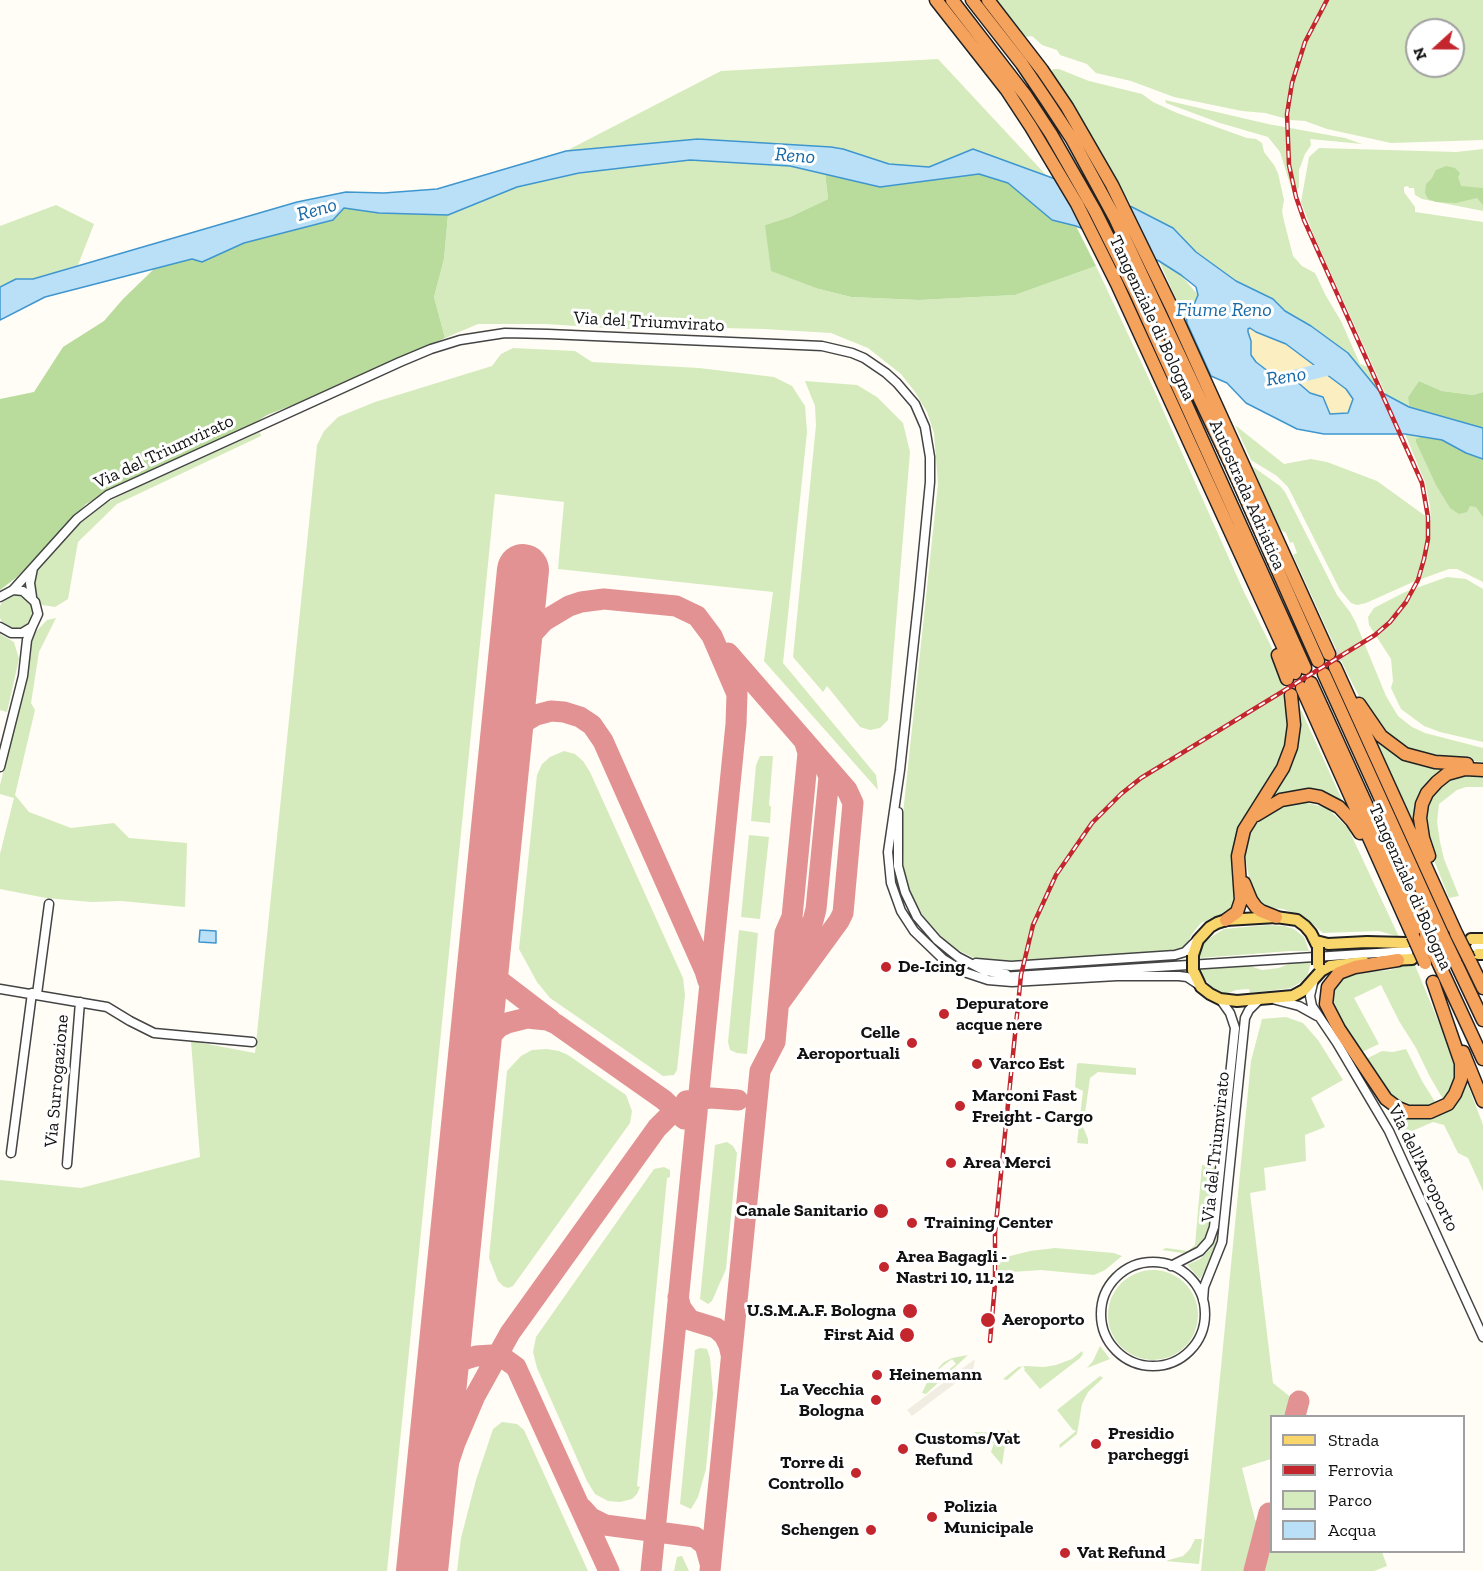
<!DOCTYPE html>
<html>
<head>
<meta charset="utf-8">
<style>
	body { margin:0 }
	#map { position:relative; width:1483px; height:1571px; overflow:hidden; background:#fffdf5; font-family:"Zilla Slab",serif }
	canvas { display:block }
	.legend { position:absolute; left:1270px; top:1415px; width:195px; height:138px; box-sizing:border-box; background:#fff; border:2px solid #a0a0a0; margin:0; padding:8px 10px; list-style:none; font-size:18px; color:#111 }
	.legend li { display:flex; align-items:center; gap:12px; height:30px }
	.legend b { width:30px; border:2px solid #a0a0a0 }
	.north { position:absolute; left:1405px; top:18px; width:60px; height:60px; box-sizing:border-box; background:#fff; border:2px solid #a0a0a0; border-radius:50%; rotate:249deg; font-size:16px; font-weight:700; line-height:24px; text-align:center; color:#111 }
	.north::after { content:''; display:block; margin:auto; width:21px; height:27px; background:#c4262e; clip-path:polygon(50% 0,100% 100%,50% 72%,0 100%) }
</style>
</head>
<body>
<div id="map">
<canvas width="1483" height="1571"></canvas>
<ul class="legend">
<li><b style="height:8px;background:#f9d66b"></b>Strada</li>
<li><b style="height:8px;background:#c4262e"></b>Ferrovia</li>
<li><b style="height:16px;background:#d5ebbd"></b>Parco</li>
<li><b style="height:16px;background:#b9e0f7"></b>Acqua</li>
</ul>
<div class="north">N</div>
</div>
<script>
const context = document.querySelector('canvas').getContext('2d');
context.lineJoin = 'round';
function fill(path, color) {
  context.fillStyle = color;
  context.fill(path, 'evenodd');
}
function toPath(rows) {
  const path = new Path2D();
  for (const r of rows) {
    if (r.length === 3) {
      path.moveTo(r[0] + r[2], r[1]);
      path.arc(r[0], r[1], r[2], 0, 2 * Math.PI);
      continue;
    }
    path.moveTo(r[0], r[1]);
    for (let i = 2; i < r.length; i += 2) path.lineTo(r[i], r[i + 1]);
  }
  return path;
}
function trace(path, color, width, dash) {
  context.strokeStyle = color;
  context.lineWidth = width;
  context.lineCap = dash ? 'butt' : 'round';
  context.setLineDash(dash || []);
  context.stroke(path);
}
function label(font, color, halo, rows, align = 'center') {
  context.font = font + ' "Zilla Slab",serif';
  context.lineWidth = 6;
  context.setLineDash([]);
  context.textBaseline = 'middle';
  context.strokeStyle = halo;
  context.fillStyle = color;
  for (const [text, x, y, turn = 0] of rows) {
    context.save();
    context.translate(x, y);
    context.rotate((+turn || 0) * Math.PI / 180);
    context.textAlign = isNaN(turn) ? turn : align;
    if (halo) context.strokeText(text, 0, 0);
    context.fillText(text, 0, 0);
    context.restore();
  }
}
fill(toPath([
	[997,0,1483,0,1483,140,1391,143,1327,129,1305,121,1291,120,1265,113,1242,111,1174,97,1131,81,1096,73,1087,64,1060,55,1057,50,1042,45,1032,36,1025,37],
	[1417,30,1453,30,1453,66,1417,66],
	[938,59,1046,175,973,149,930,167,889,164,843,149,831,147,698,139,566,151,721,71],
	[1053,69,1059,69,1089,81,1142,94,1153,102,1177,113,1247,138,1256,139,1262,143,1264,152,1274,165,1278,173,1284,200,1282,211,1284,221,1293,256,1302,266,1315,273,1326,296,1341,321,1360,364,1368,367,1379,391,1342,349,1300,319,1285,311,1273,299,1236,281,1196,252,1164,223,1132,207,1102,153,1051,72],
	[1165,100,1268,124,1345,138,1362,144,1310,139,1311,145,1305,154,1299,170,1299,187,1293,194,1280,152,1268,137,1220,123,1166,103],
	[1319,148,1456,152,1483,149,1483,211,1422,199,1415,195,1414,188,1409,188,1408,186,1404,187,1404,192,1415,207,1415,212,1483,222,1483,392,1473,395,1442,391,1419,381,1408,397,1409,407,1386,395,1314,236,1301,202,1309,157],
	[690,160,790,166,825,173,828,199,790,217,765,225,819,289,851,297,919,300,1015,295,1096,266,1150,381,1244,592,1271,646,1283,680,1290,717,1288,740,1281,764,1247,818,1236,898,1233,907,1226,912,1201,923,1192,934,1186,945,1173,953,1001,963,978,960,958,950,943,938,924,917,912,897,904,871,902,823,938,484,934,433,927,412,915,392,901,374,868,348,831,333,764,329,682,327,625,329,545,324,478,324,445,338,434,297,444,259,448,215,517,187,579,173],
	[56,205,94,224,78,265,33,279,16,279,0,287,0,226],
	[1159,261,1181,275,1198,295,1187,323],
	[513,348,575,351,592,362,699,368,774,377,792,386,805,406,807,432,783,663,876,775,878,790,764,661,773,592,558,569,564,502,495,494,387,1571,0,1571,0,1180,81,1188,200,1157,191,1041,255,1053,317,445,324,431,338,417,375,402,492,366,501,354],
	[805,381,857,385,877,397,903,423,910,452,888,720,880,728,870,730,860,727,827,686,823,692,793,657,816,425,815,406],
	[1235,425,1284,464,1311,459,1327,462,1377,481,1431,520,1430,506,1425,482,1405,434,1442,440,1466,453,1483,459,1483,582,1457,569,1449,569,1413,582,1366,603,1357,605,1351,603,1340,590,1288,487,1277,476,1251,460],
	[260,432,261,436,117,504,78,542,68,599,55,607,42,605,34,592,36,571,73,530,98,507,133,489],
	[1252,466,1280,486,1285,492,1337,595,1350,612,1356,623,1386,696,1398,716,1412,727,1425,733,1483,748,1483,762,1438,758,1405,748,1384,733,1361,700,1346,671,1293,555,1297,553,1293,542,1290,543,1286,533,1280,529],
	[1447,577,1466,579,1483,589,1483,742,1440,732,1424,726,1401,709,1391,688,1393,681,1391,659,1369,625,1368,617,1374,608,1405,592],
	[16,612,17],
	[56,618,39,652,31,703,35,710,15,795,29,812,71,828,114,823,129,838,187,843,185,907,121,901,91,902,46,898,0,889,0,854,14,798,0,794,0,785,19,708,30,638,47,620],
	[0,634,14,642,19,659,7,712,0,710],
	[1296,699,1343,802,1315,792,1266,801,1291,762],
	[1375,738,1401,757,1422,765,1445,769,1413,821],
	[564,751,575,754,583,761,590,772,683,978,685,995,677,1070,674,1075,663,1076,550,998,537,982,519,949,537,775,542,764,550,757],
	[760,756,773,756,769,805,771,807,770,823,751,821,756,765],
	[1461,775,1483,777,1483,787,1466,787,1457,790,1439,804,1437,822,1440,842,1444,859,1459,896,1449,898,1430,850,1424,819,1431,796,1449,779],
	[1300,801,1327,808,1348,828,1399,937,1379,931,1323,933,1304,917,1283,909,1271,908,1257,901,1251,888,1244,850,1252,829,1268,812],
	[749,835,769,837,760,919,741,917],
	[1268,925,1284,926,1294,929,1304,937,1309,951,1290,951,1199,958,1200,949,1205,941,1224,929],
	[739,930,758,933,747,1054,737,1053,730,1050,728,1042],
	[1311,961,1308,974,1301,982,1291,988,1250,993,1249,989,1236,990,1226,994,1213,988,1201,975,1200,968,1250,966,1262,970,1279,968,1293,962],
	[1414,963,1452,1054,1456,1074,1452,1089,1444,1101,1429,1075,1416,1048,1399,1021,1381,985,1354,998,1379,1044,1364,1051,1360,1052,1332,1004,1332,996,1336,985,1343,977,1356,973,1390,970],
	[1286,1017,1303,1023,1318,1040,1343,1080,1311,1098,1325,1127,1305,1135,1306,1161,1264,1168,1266,1190,1250,1193,1273,1383,1293,1399,1288,1416,1272,1416,1271,1459,1242,1468,1255,1520,1260,1523,1246,1571,1201,1571,1251,1061,1262,1019],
	[547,1049,559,1051,568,1055,626,1095,632,1111,630,1123,513,1286,508,1288,503,1286,498,1281,489,1258,507,1071,521,1056,532,1050],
	[1406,1049,1422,1081,1437,1105,1421,1110,1396,1103,1364,1060,1382,1051,1393,1052],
	[1079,1063,1136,1068,1136,1075,1098,1072,1090,1078,1083,1127,1088,1139,1088,1144,1077,1143,1083,1091,1075,1087,1077,1064],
	[1465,1077,1483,1125,1483,1191,1468,1158,1458,1153,1444,1125,1433,1122,1403,1135,1392,1112,1412,1119,1433,1117],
	[727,1142,733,1146,737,1153,726,1269,712,1301,708,1304,700,1299,715,1145],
	[1202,1165,1215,1166,1210,1227,1205,1239,1192,1250,1183,1253,1162,1250,1166,1248,1188,1251,1195,1245],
	[664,1167,670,1170,670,1177,667,1178,637,1486,640,1487,637,1494,632,1499,620,1502,608,1501,595,1494,587,1481,537,1368,533,1352,536,1337,654,1169],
	[1218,1228,1216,1251,1200,1279,1187,1265,1200,1259,1210,1249],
	[1055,1248,1114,1253,1122,1256,1105,1270,1094,1275,1041,1270,998,1273,998,1259,1030,1251],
	[1153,1315,45],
	[1100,1346,1110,1359,1087,1368,1093,1361],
	[700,1348,707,1349,710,1358,713,1394,706,1469,698,1497,691,1509,680,1504,695,1350],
	[1082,1351,1083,1354,1080,1358,1040,1389,1024,1370,1025,1369,1023,1366,1007,1380,1003,1379,1018,1367,1026,1366,1044,1367,1056,1365,1072,1359],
	[968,1355,926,1394,922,1393,929,1378,944,1362,952,1358],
	[952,1359,956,1364,934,1381,930,1376],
	[1100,1376,1103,1378,1088,1392,1082,1404,1077,1434,1060,1448,1059,1445,1076,1431,1073,1430,1057,1410],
	[502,1422,517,1424,524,1430,588,1571,457,1571,461,1538,476,1480,493,1429],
	[1008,1430,1010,1432,1006,1439,1002,1465,991,1452,994,1443,985,1445,974,1432,1001,1433],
	[1271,1531,1272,1552,1382,1552,1387,1566,1374,1571,1261,1571],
	[1195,1539,1202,1539,1199,1564,1165,1561,1183,1556,1190,1549],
	[682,1556,689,1571,674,1571,677,1557]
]), '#d5ebbd');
fill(toPath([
	[1446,166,1455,168,1460,173,1458,177,1461,186,1483,188,1483,205,1477,198,1456,203,1436,202,1428,199,1425,193,1426,184,1432,178,1436,170],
	[825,173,880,187,979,174,1008,182,1052,220,1076,226,1096,266,1015,295,919,300,851,297,819,289,771,271,765,225,790,217,828,199],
	[344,208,379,213,448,215,444,259,434,297,445,338,311,398,267,415,248,427,120,485,86,504,17,577,0,590,0,399,34,392,63,347,104,321,123,299,155,268,192,259,202,262,244,243,333,220],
	[1419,381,1442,391,1473,395,1483,392,1483,428,1409,407,1408,397],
	[1420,437,1442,440,1466,453,1483,459,1483,517,1476,507,1470,506,1467,512,1459,514,1450,508,1436,485,1416,442,1416,439]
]), '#b9dc9c');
fill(toPath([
	[1248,328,1286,344,1346,389,1353,399,1348,413,1330,414,1323,397,1310,393,1295,380,1269,372,1256,362,1251,355]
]), '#fbeec1');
fill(toPath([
	[975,1359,973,1370,912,1416,907,1410]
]), '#f1ede2');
const water = toPath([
	[698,139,831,147,843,149,889,164,929,167,973,149,1132,207,1173,228,1196,252,1236,281,1273,299,1285,311,1311,326,1348,353,1379,391,1409,407,1483,428,1483,459,1466,453,1442,440,1405,434,1324,434,1297,429,1246,403,1227,383,1211,376,1187,323,1186,314,1193,307,1198,295,1196,287,1181,275,1159,261,1076,226,1052,220,1008,183,979,174,880,187,790,166,690,160,579,173,517,187,448,215,379,213,344,208,333,220,244,243,202,262,192,259,45,297,0,320,0,287,16,279,33,279,297,202,346,192,384,193,437,189,566,151,698,139],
	[1250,328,1256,332,1286,344,1346,389,1353,399,1348,413,1330,414,1323,397,1310,393,1295,380,1269,372,1256,362,1251,355,1251,341,1248,332,1248,329,1250,328],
	[200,930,216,931,216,943,199,942,200,930]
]);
fill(water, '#b9e0f7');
trace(water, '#3f96cf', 1.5);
trace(toPath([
	[1273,382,1339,366]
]), '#b9e0f7', 14);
trace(toPath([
	[728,653,847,790,853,803,843,913,839,921,780,1002],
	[512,675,523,647,530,636,544,621,569,606,581,602,604,599,676,606,697,616,712,636,737,694,736,724,651,1571],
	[504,753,506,744,514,731,521,724,536,715,551,711,564,712,580,717,592,725,603,741,705,971,708,981],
	[485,939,491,967,500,981,551,1020],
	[784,962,813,921,816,909,829,777,824,764],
	[472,1069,475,1056,482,1045,499,1027,507,1023,527,1018,547,1020,556,1024,664,1100,684,1119],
	[686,1101,711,1098,738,1100],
	[678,1297,681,1308,690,1320,716,1328,724,1335,729,1345,731,1354],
	[440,1393,449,1374,463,1360,476,1356,492,1355,505,1359,516,1367,609,1571],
	[1295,1416,1299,1401],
	[582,1508,591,1518,605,1525,695,1537,705,1545,710,1563],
	[424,1549,439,1491,455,1443,475,1396,510,1333,657,1128,676,1109,697,1100],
	[710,1571,760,1071,775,1042,785,933,792,917,808,753,804,740],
	[1254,1571,1269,1513]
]), '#e29292', 21);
trace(toPath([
	[422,1571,523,570]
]), '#e29292', 52);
trace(toPath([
	[1427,950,1468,947]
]), '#dbdad3', 8, [8, 4]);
trace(toPath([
	[1428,958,1475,954]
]), '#dbdad3', 10, [10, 5]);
trace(toPath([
	[1333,651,1340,665]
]), '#dbdad3', 12, [12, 6]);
const minor = toPath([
	[13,590,77,519,108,495,400,362,431,349,460,340,505,333,548,334,822,346,852,353,864,358,886,373,897,383,915,404,925,427,930,457,930,482,919,595,900,770,888,852,891,883,901,911,914,931,943,959,964,972,988,980,1012,982,1117,976,1179,976,1187,977,1199,985],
	[0,597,13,590,23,591,35,602,38,614,32,627,22,633,11,633,0,627],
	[32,597,30,583,33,568],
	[0,767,23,676,27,640,32,627],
	[898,812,898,866,905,892,917,917,937,940,958,957,985,971,1006,974],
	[1475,947,1483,946],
	[976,963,1011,966,1175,955,1185,952,1197,940],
	[1000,977,1409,951],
	[1314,979,1310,996,1312,1006,1337,1043,1389,1131,1483,1337],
	[0,989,107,1007,130,1021,154,1033,252,1042],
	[37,994,49,904],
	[1276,1000,1299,1006,1317,1016],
	[11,1153,32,993],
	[67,1164,80,1002],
	[1153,1314,52],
	[1171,1266,1200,1251,1209,1241,1214,1227,1235,1028,1230,1013,1220,999],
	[1203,1300,1204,1287,1222,1242,1245,1018,1249,1010,1259,1000]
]);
const major = toPath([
	[1471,939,1483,939],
	[1316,941,1328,944,1367,942,1406,943],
	[1478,954,1483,954],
	[1193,955,1198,940,1210,927,1217,923,1226,920,1276,917,1297,920,1305,926,1311,933,1318,947],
	[1392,960,1412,959],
	[1193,970,1201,987,1210,994,1220,999,1237,1001,1293,996,1304,990,1321,971,1330,966,1364,962]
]);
const highway = toPath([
	[936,0,1006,89,1031,127,1077,204,1117,284,1295,673],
	[952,0,1026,96,1051,134,1095,211,1135,291,1305,668],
	[972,0,1022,64,1047,101,1072,139,1115,218,1231,465,1318,661],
	[988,0,1042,70,1067,107,1112,185,1171,306,1329,654],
	[1278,655,1287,679],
	[1335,667,1456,933],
	[1324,674,1442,934],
	[1311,683,1426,936],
	[1302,688,1413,936],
	[1359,704,1381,736,1405,754,1435,762,1467,764],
	[1256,815,1281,800,1309,795,1320,797,1339,807,1352,821,1360,833],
	[1429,856,1423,838,1420,818,1422,804,1427,793,1437,782,1447,774,1465,769,1483,770],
	[1244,883,1251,900,1256,907,1261,911,1276,917],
	[1226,920,1237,912,1241,900,1238,856,1244,830,1283,768,1291,747,1294,725,1291,695],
	[1469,959,1483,988],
	[1398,960,1355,967,1339,973,1328,987,1326,1004,1339,1029,1386,1099,1398,1108,1408,1112,1430,1112,1448,1104,1455,1094,1461,1079,1461,1063,1433,982],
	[1455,961,1483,1020],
	[1438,962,1483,1059],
	[1463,1052,1483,1101]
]);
trace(minor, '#444', 11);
trace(major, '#222', 14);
trace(highway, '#222', 15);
trace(minor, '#fff', 8);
trace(major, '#f9d66b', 10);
trace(highway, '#f5a25d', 12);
const rail = toPath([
	[990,1341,995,1284,995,1233,1021,975,1033,925,1056,875,1092,823,1121,794,1141,778,1375,635,1390,622,1406,602,1418,580,1424,559,1428,539,1428,517,1422,483,1304,220,1296,197,1289,165,1287,114,1292,83,1305,42,1327,0]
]);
trace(rail, '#c4262e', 4.5);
trace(rail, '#fff', 2, [7]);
const majorBridge = toPath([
	[1318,947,1318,965],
	[1193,955,1193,970]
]);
const highwayBridge = toPath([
	[1456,933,1469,959],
	[1442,934,1455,961],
	[1413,936,1425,963],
	[1426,936,1438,962]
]);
trace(majorBridge, '#222', 14, []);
trace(highwayBridge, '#222', 15, []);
trace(majorBridge, '#f9d66b', 10);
trace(highwayBridge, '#f5a25d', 12);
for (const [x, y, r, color] of [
	[886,967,6,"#c4262e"],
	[944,1014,6,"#c4262e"],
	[912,1043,6,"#c4262e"],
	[977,1064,6,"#c4262e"],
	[960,1106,6,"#c4262e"],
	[951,1163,6,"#c4262e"],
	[881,1211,8,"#c4262e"],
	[912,1223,6,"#c4262e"],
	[884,1267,6,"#c4262e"],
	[910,1311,8,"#c4262e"],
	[988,1320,8,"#c4262e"],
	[907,1335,8,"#c4262e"],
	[877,1375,6,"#c4262e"],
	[876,1400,6,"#c4262e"],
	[1096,1444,6,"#c4262e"],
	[903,1449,6,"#c4262e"],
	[856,1473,6,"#c4262e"],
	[932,1517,6,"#c4262e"],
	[871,1530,6,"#c4262e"],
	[1065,1553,6,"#c4262e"]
]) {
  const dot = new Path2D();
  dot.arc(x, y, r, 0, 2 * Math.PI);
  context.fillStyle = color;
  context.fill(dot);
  trace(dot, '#fff', 2);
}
label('18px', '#111', '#fff', [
	["Tangenziale di Bologna",1152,318,65],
	["Via del Triumvirato",649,322,3],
	["Via del Triumvirato",164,452,-25],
	["Autostrada Adriatica",1247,495,66],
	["Tangenziale di Bologna",1410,887,66],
	["Via Surrogazione",57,1081,-85],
	["Via del Triumvirato",1216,1147,-84],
	["Via dell'Aeroporto",1423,1168,64]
]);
label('bold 18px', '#111', '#fff', [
	["De-Icing",898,967],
	["Depuratore",956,1004],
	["acque nere",956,1025],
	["Celle",900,1033,"right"],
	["Aeroportuali",900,1054,"right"],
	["Varco Est",989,1064],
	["Marconi Fast",972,1096],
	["Freight - Cargo",972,1117],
	["Area Merci",963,1163],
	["Canale Sanitario",868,1211,"right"],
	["Training Center",924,1223],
	["Area Bagagli -",896,1257],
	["Nastri 10, 11, 12",896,1278],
	["U.S.M.A.F. Bologna",896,1311,"right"],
	["Aeroporto",1002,1320],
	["First Aid",894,1335,"right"],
	["Heinemann",889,1375],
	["La Vecchia",864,1390,"right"],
	["Bologna",864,1411,"right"],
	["Presidio",1108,1434],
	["parcheggi",1108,1455],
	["Customs/Vat",915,1439],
	["Refund",915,1460],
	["Torre di",844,1463,"right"],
	["Controllo",844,1484,"right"],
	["Polizia",944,1507],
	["Municipale",944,1528],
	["Schengen",859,1530,"right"],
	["Vat Refund",1077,1553]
], 'left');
label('italic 20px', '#1768a6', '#fff', [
	["Reno",795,156,4],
	["Reno",317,210,-16],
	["Fiume Reno",1224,310],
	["Reno",1286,377,-9]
]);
</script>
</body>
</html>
